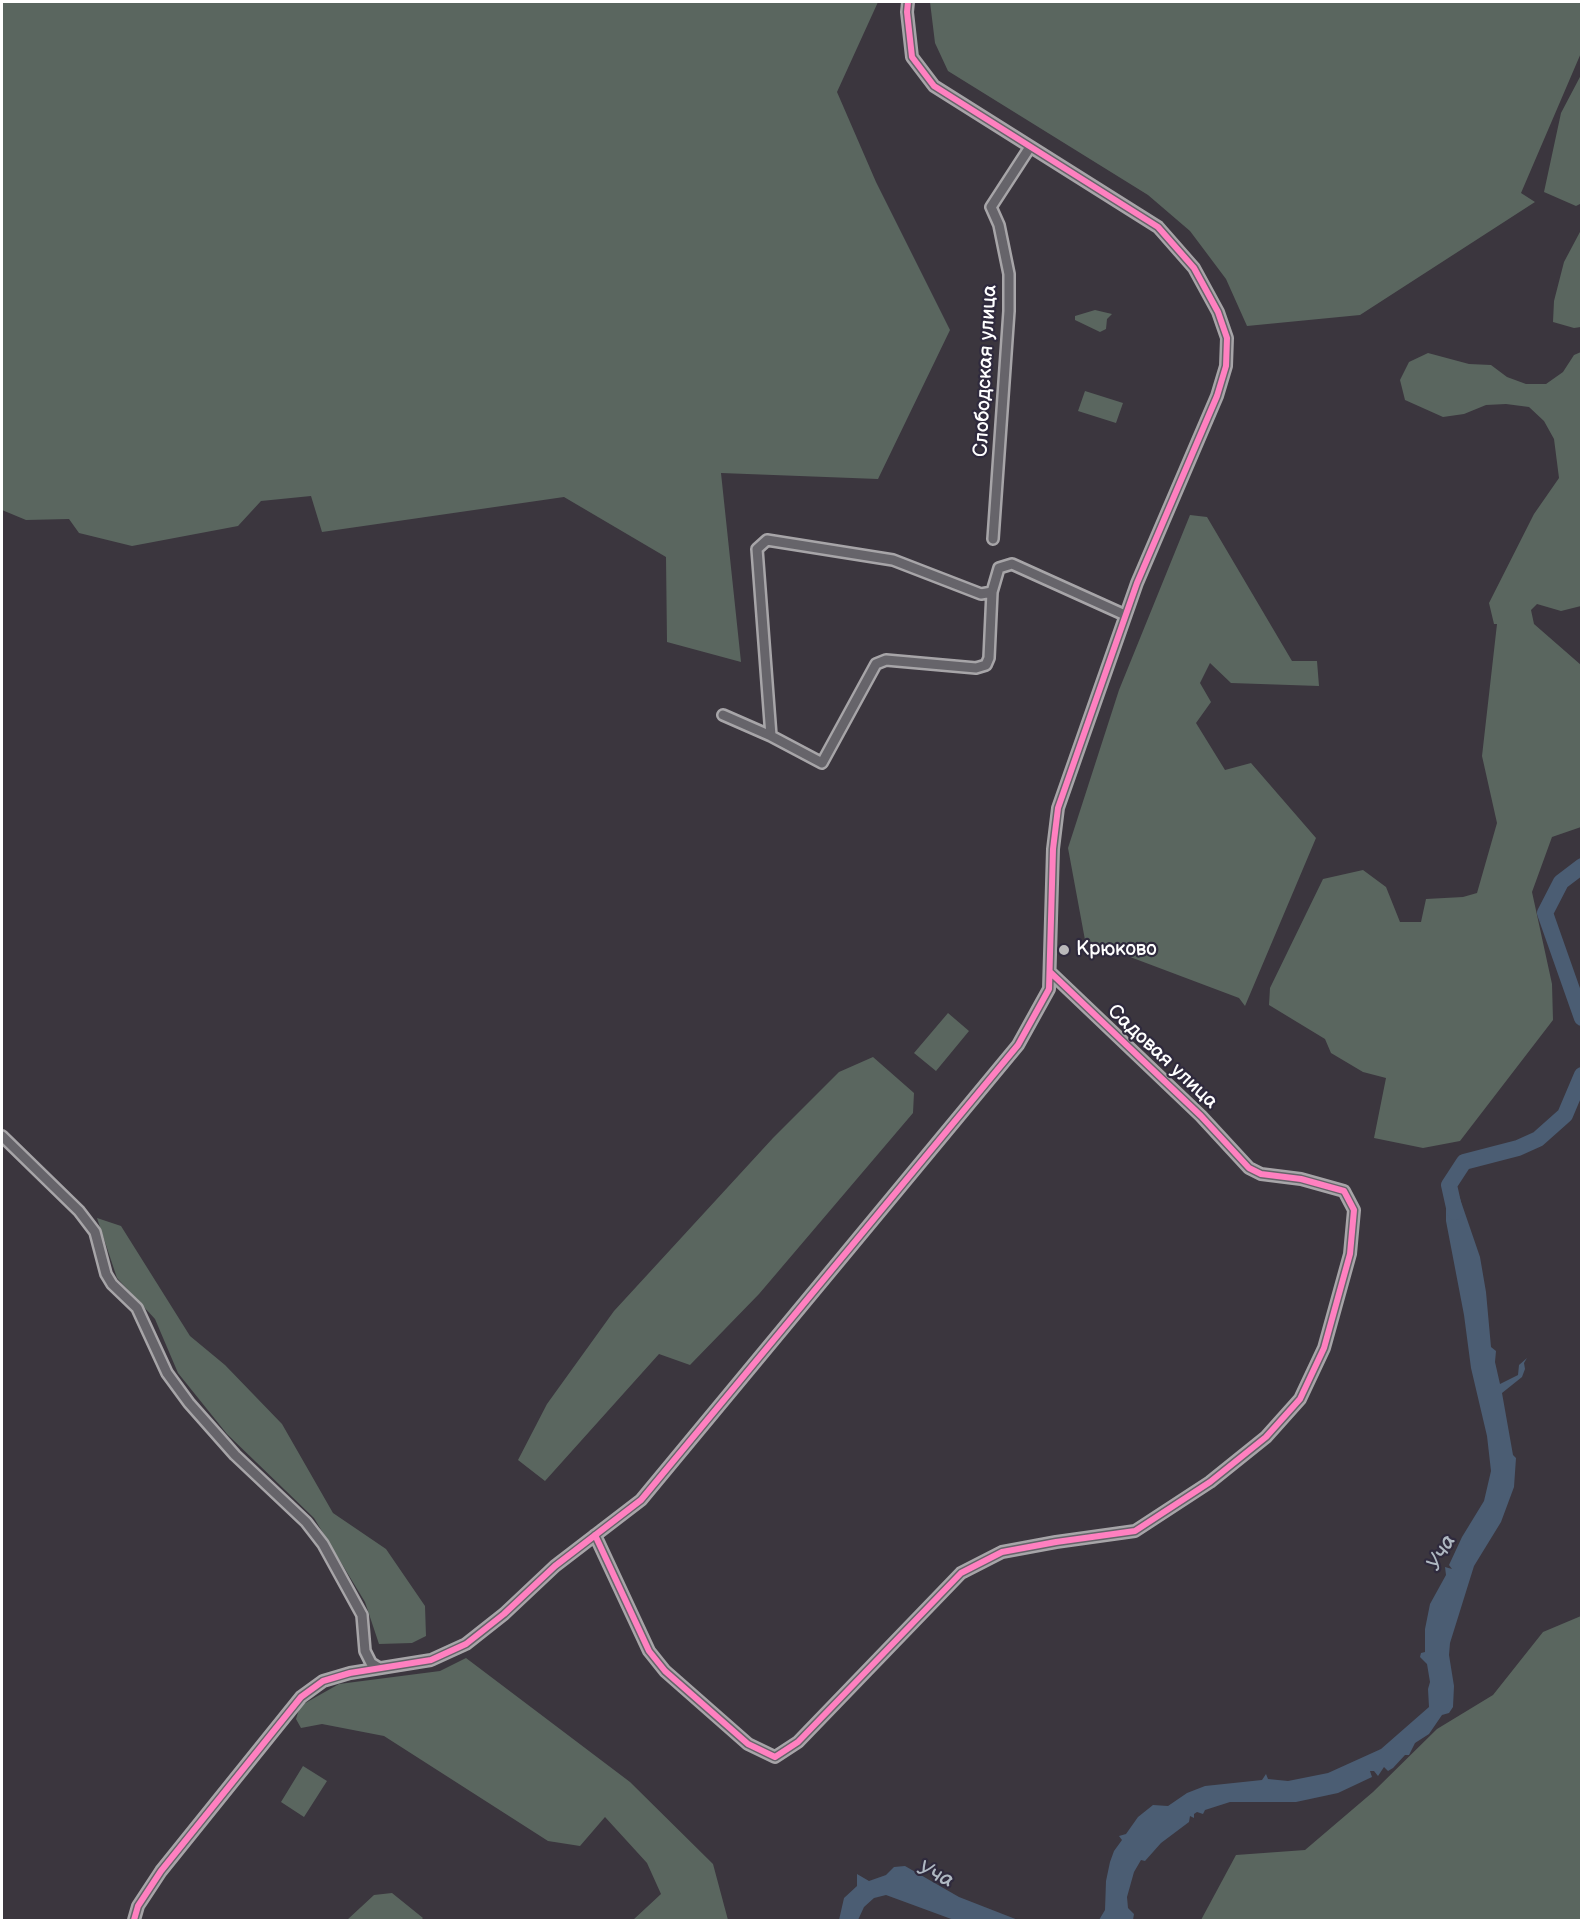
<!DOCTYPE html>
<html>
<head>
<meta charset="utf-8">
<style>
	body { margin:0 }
	#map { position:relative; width:1583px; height:1922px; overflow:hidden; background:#3b363e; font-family:"Balsamiq Sans",sans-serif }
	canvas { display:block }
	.frame { position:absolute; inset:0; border:3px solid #fff; pointer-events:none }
</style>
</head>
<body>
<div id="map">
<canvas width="1583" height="1922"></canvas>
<div class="frame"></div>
</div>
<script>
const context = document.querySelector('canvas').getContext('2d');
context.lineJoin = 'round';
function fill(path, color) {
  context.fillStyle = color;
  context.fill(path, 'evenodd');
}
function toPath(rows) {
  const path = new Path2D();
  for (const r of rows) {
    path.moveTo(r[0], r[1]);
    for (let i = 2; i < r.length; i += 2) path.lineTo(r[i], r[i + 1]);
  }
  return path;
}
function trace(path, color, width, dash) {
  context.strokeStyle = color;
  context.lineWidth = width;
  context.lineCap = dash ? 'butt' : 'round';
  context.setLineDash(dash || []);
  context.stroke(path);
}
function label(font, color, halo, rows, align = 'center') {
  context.font = font + ' "Balsamiq Sans",sans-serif';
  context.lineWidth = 4.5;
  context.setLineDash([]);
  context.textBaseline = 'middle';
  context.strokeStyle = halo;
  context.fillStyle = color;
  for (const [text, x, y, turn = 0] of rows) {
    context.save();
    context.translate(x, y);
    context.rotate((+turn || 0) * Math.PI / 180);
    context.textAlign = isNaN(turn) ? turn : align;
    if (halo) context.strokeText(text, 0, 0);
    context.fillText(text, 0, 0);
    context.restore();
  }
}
fill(toPath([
	[2,2,878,2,837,92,876,182,950,330,878,479,721,473,741,662,667,642,666,557,564,497,322,532,311,496,261,501,238,526,132,546,79,533,69,519,26,520,2,510],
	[930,2,1581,2,1581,53,1521,193,1535,202,1360,315,1247,326,1226,279,1190,231,1148,195,948,71,935,43],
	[1581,75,1582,203,1576,206,1544,192,1561,113],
	[1581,230,1581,327,1574,328,1553,322,1554,301,1564,262],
	[1095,310,1112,314,1107,319,1106,329,1100,332,1075,320,1075,316],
	[1581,352,1581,606,1561,611,1537,604,1531,610,1534,624,1581,665,1581,827,1552,837,1532,892,1552,984,1553,1020,1460,1141,1423,1148,1374,1138,1386,1078,1363,1072,1331,1053,1325,1039,1269,1005,1270,988,1323,879,1363,870,1386,887,1400,922,1421,922,1426,899,1463,897,1477,893,1497,823,1482,756,1497,624,1494,624,1489,603,1534,514,1559,478,1554,439,1544,421,1529,407,1506,404,1486,405,1464,414,1443,417,1405,400,1400,380,1409,362,1428,353,1469,364,1491,365,1507,377,1526,384,1546,384,1563,372,1574,355],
	[1085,391,1123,403,1116,423,1078,411],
	[1190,515,1207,517,1292,661,1317,661,1319,686,1231,683,1210,663,1200,683,1211,702,1196,723,1225,770,1251,763,1316,838,1245,1006,1239,998,1085,940,1068,848,1119,690],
	[948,1013,969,1031,936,1071,914,1053],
	[873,1057,914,1093,913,1113,759,1294,690,1365,659,1354,545,1481,518,1460,547,1404,614,1311,773,1138,839,1072],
	[97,1218,121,1226,190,1336,225,1365,282,1424,333,1513,386,1549,425,1606,426,1636,412,1643,379,1644,365,1602,314,1518,227,1434,178,1373,155,1319,117,1278],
	[1581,1616,1581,1920,1201,1920,1236,1855,1305,1850,1373,1792,1437,1729,1493,1695,1543,1632],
	[466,1658,630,1782,713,1864,728,1920,633,1920,661,1894,647,1863,605,1817,580,1846,548,1841,384,1736,322,1724,301,1728,296,1719,300,1706,339,1684,440,1671],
	[303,1766,327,1781,304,1817,281,1802],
	[392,1893,423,1918,421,1920,347,1920,374,1895]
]), '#5a665f');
fill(toPath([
	[1446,1189,1457,1190,1480,1257,1486,1292,1491,1347,1496,1351,1495,1362,1500,1384,1518,1375,1519,1365,1527,1358,1524,1363,1525,1369,1522,1377,1502,1393,1513,1455,1516,1458,1514,1487,1501,1522,1474,1566,1450,1643,1449,1655,1454,1686,1453,1707,1449,1713,1442,1715,1429,1734,1415,1743,1409,1755,1405,1755,1393,1768,1388,1771,1384,1767,1378,1776,1374,1771,1370,1771,1372,1777,1338,1793,1296,1802,1230,1802,1205,1810,1203,1814,1197,1812,1194,1814,1194,1818,1190,1816,1189,1822,1161,1843,1145,1861,1141,1860,1134,1872,1127,1897,1128,1908,1134,1914,1133,1920,1099,1920,1105,1910,1106,1881,1110,1862,1114,1851,1122,1840,1119,1836,1126,1834,1138,1817,1153,1805,1168,1806,1187,1793,1205,1786,1262,1780,1266,1774,1268,1779,1288,1781,1328,1773,1381,1749,1429,1707,1428,1689,1430,1682,1427,1664,1420,1657,1421,1653,1425,1652,1425,1629,1430,1604,1446,1575,1445,1567,1452,1569,1449,1565,1462,1537,1484,1501,1491,1471,1487,1436,1471,1368,1464,1315,1446,1221],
	[905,1866,959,1897,1018,1920,954,1920,886,1895,874,1898,864,1907,858,1920,839,1920,844,1898,857,1886,857,1874,869,1881,886,1875,894,1867]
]), '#4b5d73');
trace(toPath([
	[1582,866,1561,882,1545,913,1582,1018],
	[1455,1212,1449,1185,1464,1162,1518,1148,1538,1139,1565,1115,1582,1075]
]), '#4b5d73', 16);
const minor = toPath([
	[993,539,1009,311,1009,274,999,225,991,207,1030,147],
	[723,715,771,736,757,549,767,540,893,560,981,594,992,592,999,568,1012,564,1125,615],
	[771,736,822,763,876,664,886,660,976,668,986,665,989,658,992,592],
	[2,1136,79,1211,95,1232,106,1274,112,1284,137,1308,167,1373,189,1403,235,1455,306,1522,323,1544,362,1615,365,1651,371,1663,379,1668],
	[595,1535,649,1651,665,1671,748,1744,775,1757,798,1742,961,1573,1002,1552,1056,1542,1135,1531,1210,1482,1266,1437,1300,1399,1324,1348,1350,1254,1354,1210,1344,1191,1301,1179,1261,1174,1249,1168,1201,1116,1050,972],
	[134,1920,138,1906,161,1871,301,1697,323,1681,350,1673,431,1660,466,1644,504,1614,555,1566,641,1500,1018,1045,1049,989,1053,849,1058,808,1137,583,1217,396,1226,366,1227,338,1218,312,1194,268,1158,227,934,86,912,57,907,12,908,2]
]);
trace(minor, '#a7a5a8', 14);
trace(minor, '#66646a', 9);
trace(toPath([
	[595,1535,649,1651,665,1671,748,1744,775,1757,798,1742,961,1573,1002,1552,1056,1542,1135,1531,1210,1482,1266,1437,1300,1399,1324,1348,1350,1254,1354,1210,1344,1191,1301,1179,1261,1174,1249,1168,1201,1116,1050,972],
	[134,1920,138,1906,161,1871,301,1697,323,1681,350,1673,431,1660,466,1644,504,1614,555,1566,641,1500,1018,1045,1049,989,1053,849,1058,808,1137,583,1217,396,1226,366,1227,338,1218,312,1194,268,1158,227,934,86,912,57,907,12,908,2]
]), '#ff80c0', 6);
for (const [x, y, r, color] of [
	[1064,950,6,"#bab9bb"]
]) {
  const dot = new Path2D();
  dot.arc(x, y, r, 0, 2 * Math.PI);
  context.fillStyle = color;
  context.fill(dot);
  trace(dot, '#2f2a3d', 2);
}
label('20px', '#fff', '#2f2a3d', [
	["Слободская улица",986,371,-87],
	["Садовая улица",1162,1057,43]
]);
label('20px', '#fff', '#2f2a3d', [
	["Крюково",1076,950]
], 'left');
label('italic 21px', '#afb8c2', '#2f2a3d', [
	["Уча",1442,1553,-60],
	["Уча",935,1875,24]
]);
</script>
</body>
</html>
